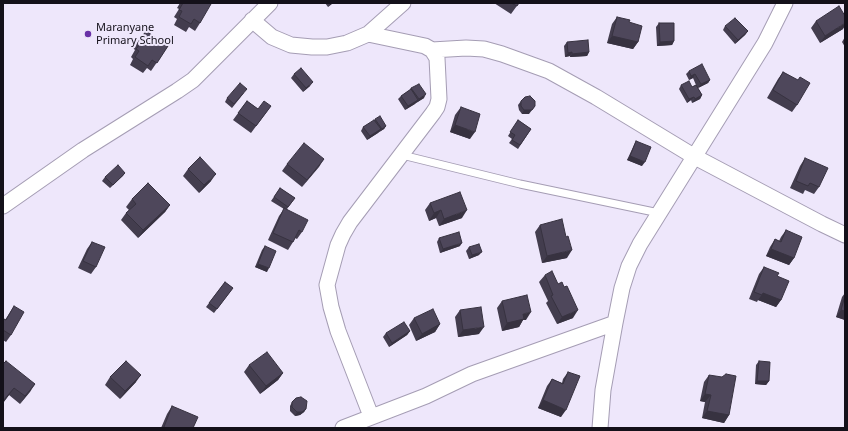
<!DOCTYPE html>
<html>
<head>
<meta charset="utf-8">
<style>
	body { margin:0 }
	#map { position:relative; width:848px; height:431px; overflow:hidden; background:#eee7fb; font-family:"Noto Sans",sans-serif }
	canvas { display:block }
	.frame { position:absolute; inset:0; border:4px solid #14111a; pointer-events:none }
</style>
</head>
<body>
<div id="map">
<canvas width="848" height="431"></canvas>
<div class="frame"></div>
</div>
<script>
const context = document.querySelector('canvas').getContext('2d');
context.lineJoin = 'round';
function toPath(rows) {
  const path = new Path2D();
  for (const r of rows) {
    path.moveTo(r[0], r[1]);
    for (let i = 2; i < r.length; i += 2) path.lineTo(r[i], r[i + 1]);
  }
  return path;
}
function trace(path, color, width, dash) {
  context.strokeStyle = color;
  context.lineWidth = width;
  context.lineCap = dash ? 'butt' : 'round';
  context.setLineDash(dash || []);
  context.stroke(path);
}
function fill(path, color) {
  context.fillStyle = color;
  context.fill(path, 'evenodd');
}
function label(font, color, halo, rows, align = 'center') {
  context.font = font + ' "Noto Sans",sans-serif';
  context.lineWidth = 4;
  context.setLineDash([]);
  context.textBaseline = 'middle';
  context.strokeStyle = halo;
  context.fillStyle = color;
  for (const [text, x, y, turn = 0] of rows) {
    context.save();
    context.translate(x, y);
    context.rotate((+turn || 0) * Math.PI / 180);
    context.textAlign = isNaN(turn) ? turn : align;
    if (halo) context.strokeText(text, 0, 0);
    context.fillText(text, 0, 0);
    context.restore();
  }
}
const service = toPath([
	[402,155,520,184,659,213]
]);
const minor = toPath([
	[252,20,272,37,291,45,312,47,327,47,347,43,368,34,403,3],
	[368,34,425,46,432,50,437,58,439,99,437,107,433,113,350,222,343,234,338,245,327,285,331,307,338,331,371,416],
	[432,50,466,48,484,49,502,54,549,71,596,97,695,157,822,224,845,235],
	[3,206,83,150,177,91,193,80,270,3],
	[343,428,426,396,472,374,615,323],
	[600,428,603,390,615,323,622,288,629,266,640,244,765,43,785,3]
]);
trace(service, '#a59db4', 9);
trace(minor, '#a59db4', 17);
trace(service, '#fff', 7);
trace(minor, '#fff', 15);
fill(toPath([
	[180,3,209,3,200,23,195,31,189,27,186,32,174,25,177,19,174,17,179,9,177,8],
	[325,3,333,3,328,7],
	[494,3,519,3,511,14],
	[617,17,638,42,633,49,607,43,612,24],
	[816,21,843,29,820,43,811,28],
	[659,23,674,41,672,45,657,46,656,27],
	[725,26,748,31,745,35,735,44,723,30],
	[146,31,168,46,151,71,147,68,143,73,130,65,133,59,131,57,135,50,133,48],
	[845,37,845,47,842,42],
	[567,42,589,52,587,56,570,57,570,56,565,57,564,46],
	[689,71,710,80,708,83,698,88,702,95,700,99,692,103,691,100,687,103,679,89,681,85,692,87,696,85,693,78,689,80,686,74],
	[783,72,797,80,797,105,792,112,767,98,778,79],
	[294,74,310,86,303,92,291,78],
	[411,88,424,98,405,110,398,99,401,96,410,90],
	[244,93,232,108,225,102,227,98],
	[247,101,258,109,271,106,251,133,233,120],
	[521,101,529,114,522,114,519,110,518,105],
	[461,107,470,139,450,132,455,115],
	[375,119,386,126,384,129,367,140,361,131,363,127,374,121],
	[518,120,531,129,518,149,509,143,512,139,508,136],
	[636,141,642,166,627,160,634,145],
	[805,158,819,187,814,194,805,190,803,194,790,188,800,166],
	[324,159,302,187,282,171,287,164],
	[188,169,211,181,199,193,183,176],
	[125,173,123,176,110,188,102,181,105,177],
	[280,188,295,198,287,209,302,232,297,239,295,238,293,242,288,250,268,240,279,216,284,209,271,201],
	[132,199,170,205,165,212,138,238,121,220,126,213,129,210,126,207],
	[430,203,462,218,439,226,436,218,429,221,425,210],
	[540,225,567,258,542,263,535,232],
	[786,230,794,258,789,265,766,256,770,247,775,239,779,241,781,237],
	[439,238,460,246,440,253,437,242],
	[92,242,96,267,91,274,78,268,87,249],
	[265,246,267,272,255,267,262,250],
	[469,247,479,255,469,259,466,251],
	[764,267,777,276,781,300,776,307,758,300,757,302,749,299,759,274],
	[545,275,573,318,557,324,546,303,548,301,539,282],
	[225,282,233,288,214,313,206,307],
	[845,293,845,320,836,317,842,297],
	[502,301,526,320,523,320,519,327,502,331,497,308],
	[14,306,11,335,6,342,3,340,3,320,5,320],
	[460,310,479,334,458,337,455,317],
	[414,318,440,324,435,332,416,341,409,325],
	[410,331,407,335,389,347,383,337,386,333],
	[759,361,769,381,766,385,755,384,756,365],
	[3,364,35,384,20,404,9,395,3,403],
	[249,365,283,373,278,380,260,394,244,372],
	[568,372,561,417,538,408,547,386,552,379,562,383,563,379],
	[709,375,729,415,724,423,702,418,705,402,700,401,704,382],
	[110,377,136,382,120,399,105,385],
	[292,402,306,409,304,412,300,415,295,416,290,411,290,406],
	[172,406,193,428,161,428,167,414]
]), '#433d4e');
fill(toPath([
	[331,3,333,3,328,7],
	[845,23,845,26,843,29,820,43,825,36],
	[748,31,745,35,735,44,738,40],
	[612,36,638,42,633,49,607,43],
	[674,41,672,45,657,46,660,42],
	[572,52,570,56,565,57,568,53],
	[589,52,587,56,570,57,572,54],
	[695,74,693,78,689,80,691,76],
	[710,80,708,83,698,88,701,84],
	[313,82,310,86,303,92,306,88],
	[426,94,424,98,416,103,419,99],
	[702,95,700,99,692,103,695,99],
	[694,97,691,100,687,103,689,99],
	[418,100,415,104,405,110,408,106],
	[535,106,529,114,522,114,524,110],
	[455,125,475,132,470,139,450,132],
	[386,126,384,129,379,132,382,129],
	[381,129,378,133,367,140,370,136],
	[630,156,645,162,642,166,627,160],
	[324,159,319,167,302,187,307,180],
	[216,174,211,181,199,193,204,185],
	[170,205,165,212,138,238,143,230],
	[441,210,436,218,429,221,434,213],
	[467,210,462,218,439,226,444,219],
	[462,243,460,246,440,253,443,249],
	[771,249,794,258,789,265,766,256],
	[572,250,567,258,542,263,547,256],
	[482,252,479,255,469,259,472,255],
	[258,264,269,268,267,272,255,267],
	[763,293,781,300,776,307,758,300],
	[578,310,573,318,557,324,562,317],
	[841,310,845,311,845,320,836,317],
	[531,312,526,320,523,320,519,327,502,331,507,323,523,314],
	[440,324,435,332,416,341,422,334],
	[484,327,479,334,458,337,463,330],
	[410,331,407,335,389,347,392,343],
	[283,373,278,380,260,394,266,386],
	[141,375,136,382,120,399,125,391],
	[757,381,769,381,766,385,755,384],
	[35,384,30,392,20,404,25,396],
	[14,388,9,395,3,403,3,401],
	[705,394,711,395,705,402,700,401],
	[543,400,566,410,561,417,538,408],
	[306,409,304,412,300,415,295,416,297,412],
	[707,411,729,415,724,423,702,418]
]), '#373240');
const building = toPath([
	[183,3,209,3,211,4,200,23,194,19,191,24,179,17,182,11,179,10,183,3],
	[511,3,519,3,517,6,511,3],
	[839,6,845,16,845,23,825,36,816,21,839,6],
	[617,17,630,20,629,22,642,26,638,42,612,36,617,17],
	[735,18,748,31,738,40,725,26,735,18],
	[659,23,674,23,674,41,660,42,659,23],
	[146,31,168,46,157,63,152,60,148,66,135,57,139,51,136,49,141,43,139,41,146,31],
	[588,40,589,52,572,54,572,52,568,53,567,42,588,40],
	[702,64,710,80,701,84,695,74,691,76,689,71,702,64],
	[301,68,313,82,306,88,294,74,301,68],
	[783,72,798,80,800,77,810,83,797,105,773,90,783,72],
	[689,81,692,87,696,85,702,95,695,99,694,97,689,99,681,85,689,81],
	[240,83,247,89,234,104,227,98,240,83],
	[419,84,426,94,419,99,411,88,419,84],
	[411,89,418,100,408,106,401,96,411,89],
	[530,96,535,101,535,106,532,110,524,110,521,106,521,101,525,97,530,96],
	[247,101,258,109,264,101,271,106,256,126,238,113,247,101],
	[461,107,480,114,475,132,455,125,461,107],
	[380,116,386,126,382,129,375,119,380,116],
	[374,120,381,129,370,136,363,127,374,120],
	[518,120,531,129,520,145,512,140,515,135,510,132,518,120],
	[636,141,651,147,645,162,630,156,636,141],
	[304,143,324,159,307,180,287,164,304,143],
	[200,157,216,174,204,185,188,169,200,157],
	[805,158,828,168,819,187,810,183,808,186,796,181,805,158],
	[118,165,125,173,113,185,105,177,118,165],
	[148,183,170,205,143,230,126,213,136,204,132,199,148,183],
	[280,188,295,198,288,207,274,197,280,188],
	[460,192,467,210,444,219,441,210,434,213,430,203,460,192],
	[284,208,308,220,302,232,299,230,293,242,273,233,284,208],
	[562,219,566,237,568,236,572,250,547,256,540,225,562,219],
	[786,230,802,237,794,258,771,249,775,239,781,242,786,230],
	[459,232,462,243,443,249,439,238,459,232],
	[92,242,105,247,96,267,83,261,92,242],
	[479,244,482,252,472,255,469,247,479,244],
	[265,246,276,251,269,268,258,264,265,246],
	[764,267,779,273,777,276,789,281,781,300,763,293,762,295,754,292,764,267],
	[552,271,558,284,562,282,564,287,567,286,578,310,562,317,551,296,553,295,545,275,552,271],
	[225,282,233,288,217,309,209,303,225,282],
	[527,295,531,312,523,314,524,319,507,323,502,301,527,295],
	[845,296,845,311,841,310,845,296],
	[14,306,24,312,11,335,3,330,3,321,4,319,6,320,14,306],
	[481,307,484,327,463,330,460,310,481,307],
	[433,309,440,324,422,334,414,318,433,309],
	[404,322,410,331,392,343,386,333,404,322],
	[267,352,283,373,266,386,249,365,267,352],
	[6,361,35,384,25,396,14,388,3,401,3,364,6,361],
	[126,361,141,375,125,391,110,377,126,361],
	[759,361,770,362,769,381,757,381,759,361],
	[568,372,580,376,566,410,543,400,552,379,563,384,568,372],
	[726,374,736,376,729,415,707,411,711,395,705,394,709,375,722,377,726,374],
	[301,397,307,401,306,409,302,412,297,412,292,407,292,402,296,398,301,397],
	[172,406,198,417,193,428,166,428,164,427,172,406]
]);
fill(building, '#4e475b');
trace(building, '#373240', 1);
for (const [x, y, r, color] of [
	[88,34,4,"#6931a7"]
]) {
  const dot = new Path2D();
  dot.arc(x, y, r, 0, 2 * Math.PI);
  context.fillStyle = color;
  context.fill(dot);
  trace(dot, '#eee7fb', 1.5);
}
label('11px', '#14111a', '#eee7fb', [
	["Maranyane",96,28],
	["Primary School",96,41]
], 'left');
</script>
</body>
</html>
